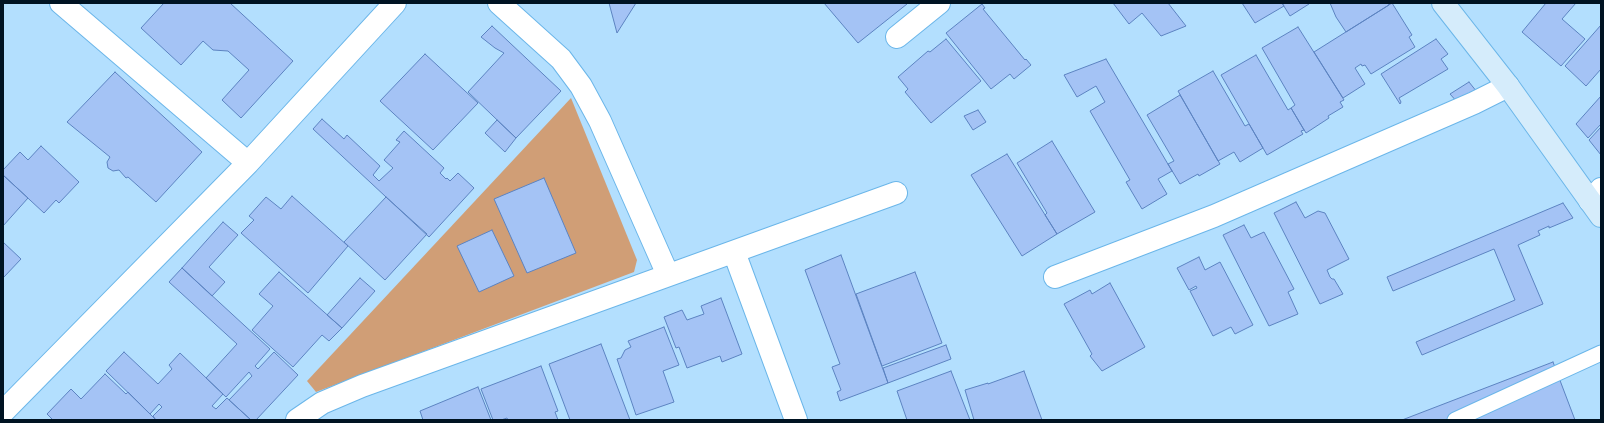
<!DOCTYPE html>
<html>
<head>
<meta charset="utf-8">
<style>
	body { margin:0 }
	#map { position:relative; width:1604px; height:423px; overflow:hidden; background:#b3dffe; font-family:"Fira Sans Condensed",sans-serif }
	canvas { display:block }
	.frame { position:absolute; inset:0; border:4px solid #001322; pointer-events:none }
</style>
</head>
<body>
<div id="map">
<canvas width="1604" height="423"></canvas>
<div class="frame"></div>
</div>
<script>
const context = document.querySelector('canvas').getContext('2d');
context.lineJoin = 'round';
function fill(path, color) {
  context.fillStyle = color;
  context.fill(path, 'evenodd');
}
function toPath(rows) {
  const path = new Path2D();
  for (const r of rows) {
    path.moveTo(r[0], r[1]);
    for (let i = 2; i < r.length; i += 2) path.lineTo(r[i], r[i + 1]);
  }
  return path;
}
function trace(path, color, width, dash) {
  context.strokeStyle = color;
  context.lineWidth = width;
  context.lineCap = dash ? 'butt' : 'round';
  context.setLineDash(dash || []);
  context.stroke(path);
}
fill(toPath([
	[571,98,637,260,634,272,316,392,307,381]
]), '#d09e76');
const building = toPath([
	[164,3,230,3,293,61,241,118,222,100,249,70,228,51,213,50,203,41,181,65,141,28,164,3],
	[609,3,636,3,617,33,609,3],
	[824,3,906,3,907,4,858,43,824,3],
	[1113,3,1168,3,1186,26,1161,36,1142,13,1129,24,1113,3],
	[1242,3,1282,3,1284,6,1255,23,1242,3],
	[1282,3,1308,3,1309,4,1290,16,1282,3],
	[1330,3,1388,3,1389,5,1346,32,1336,17,1330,3],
	[1392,3,1412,35,1409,37,1415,47,1371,74,1365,65,1362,66,1361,64,1355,68,1365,84,1343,98,1314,52,1392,3],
	[1546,3,1576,3,1562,19,1585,39,1561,66,1522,32,1546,3],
	[982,4,985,8,983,9,1025,60,1026,59,1031,65,1014,79,1010,74,991,89,946,33,982,4],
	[1601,25,1601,69,1586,86,1565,66,1601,25],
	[492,26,561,91,516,138,468,92,504,53,495,48,481,37,492,26],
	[1298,27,1344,100,1340,102,1343,107,1328,116,1329,118,1306,133,1291,108,1295,105,1262,48,1298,27],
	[946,39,981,81,931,123,905,92,908,89,898,77,928,51,930,52,946,39],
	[1436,39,1448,54,1441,59,1448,69,1399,98,1401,102,1400,104,1381,74,1436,39],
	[425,54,478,103,433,150,380,101,425,54],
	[1256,55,1288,110,1291,108,1304,130,1301,131,1303,134,1267,155,1221,75,1256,55],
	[1106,59,1172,171,1158,179,1167,194,1142,209,1126,182,1130,180,1090,111,1105,102,1096,86,1077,97,1064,75,1106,59],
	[1213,71,1245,126,1249,124,1263,148,1240,162,1234,152,1218,161,1178,91,1213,71],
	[115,72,202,152,156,202,128,177,126,178,119,170,113,171,108,168,107,162,110,157,67,122,115,72],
	[1469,82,1477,92,1458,103,1450,94,1469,82],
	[1180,95,1220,164,1199,176,1198,174,1180,184,1168,164,1174,161,1147,115,1180,95],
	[1601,96,1601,124,1588,138,1576,124,1601,96],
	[978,110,986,122,973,130,964,116,978,110],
	[322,119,344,139,347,135,380,166,373,175,379,181,393,168,384,160,400,142,396,140,404,131,444,168,440,173,446,179,447,178,450,181,458,173,474,188,429,237,313,129,322,119],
	[497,120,516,138,505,152,485,133,497,120],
	[1601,127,1601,155,1589,140,1601,127],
	[1052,141,1095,212,1057,234,1045,215,1047,213,1017,163,1052,141],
	[41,146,79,182,59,203,56,200,44,213,3,175,3,170,20,152,28,160,41,146],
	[1007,154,1057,234,1022,256,971,175,1007,154],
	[3,175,28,198,3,226,3,175],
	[544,178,576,253,527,273,494,199,544,178],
	[292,196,348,246,308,293,241,233,254,220,249,216,266,197,281,209,292,196],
	[386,197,427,234,385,280,344,242,386,197],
	[1296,202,1305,218,1318,211,1325,213,1349,259,1327,270,1330,277,1332,279,1334,279,1343,294,1320,304,1274,213,1296,202],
	[1563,203,1573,218,1549,228,1549,226,1538,231,1540,235,1518,245,1543,304,1422,355,1416,342,1515,300,1494,249,1393,291,1387,277,1563,203],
	[223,222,238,235,209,267,225,282,212,296,182,268,223,222],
	[1244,225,1251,238,1264,232,1294,289,1288,292,1298,314,1269,326,1223,235,1244,225],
	[492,230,514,276,479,292,457,246,492,230],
	[3,242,21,259,4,277,3,276,3,242],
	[841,255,888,383,840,401,837,392,841,390,832,367,840,364,805,270,841,255],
	[1199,257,1205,270,1220,262,1253,325,1235,334,1231,327,1213,336,1190,291,1197,288,1196,286,1189,290,1177,268,1199,257],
	[182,268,270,349,255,366,258,369,274,352,298,375,256,420,251,420,229,400,252,376,249,372,226,397,206,378,237,344,169,282,182,268],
	[279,272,342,328,329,341,322,335,293,367,252,330,273,306,259,294,279,272],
	[915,272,942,343,882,366,856,294,915,272],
	[360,278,375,291,342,328,327,315,360,278],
	[1110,283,1145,347,1102,371,1090,356,1092,354,1064,304,1090,290,1092,294,1110,283],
	[721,298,742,354,722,362,720,356,687,368,679,347,676,348,664,317,682,310,687,320,704,314,701,306,721,298],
	[664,327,679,365,663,371,674,402,636,415,617,359,621,358,625,350,631,347,628,341,664,327],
	[601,344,630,420,570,420,549,364,601,344],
	[946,345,951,359,888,383,883,368,946,345],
	[124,352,158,384,172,369,169,365,180,353,223,394,212,406,216,409,227,398,251,420,156,420,153,416,162,407,159,404,150,414,106,371,124,352],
	[1553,362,1575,420,1402,420,1553,362],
	[541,366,558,411,555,412,558,420,508,420,507,418,501,420,493,420,481,389,541,366],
	[951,371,970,420,907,420,897,391,951,371],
	[1024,371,1042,420,974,420,965,390,988,383,988,384,1024,371],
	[105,374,126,394,128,392,156,420,53,420,47,414,71,389,81,399,105,374],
	[478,387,491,420,423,420,420,411,478,387]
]);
fill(building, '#a4c3f5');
trace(building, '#5c83c1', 1);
const lane = toPath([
	[1455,420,1601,353]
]);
const street = toPath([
	[61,3,248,163],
	[499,3,561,59,581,86,600,121,668,275],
	[897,37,939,3],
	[1590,201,1601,189],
	[734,252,796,420],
	[1055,277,1214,216,1474,103,1508,86],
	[3,412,248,163,395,3],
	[297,420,322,403,362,386,896,193]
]);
const secondary = toPath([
	[1443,3,1508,86,1601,216]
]);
trace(lane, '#6bb6e9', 17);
trace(street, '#6bb6e9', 24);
trace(secondary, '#6bb6e9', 24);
trace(lane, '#fff', 15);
trace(street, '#fff', 22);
trace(secondary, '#d5ecfb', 22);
</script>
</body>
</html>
